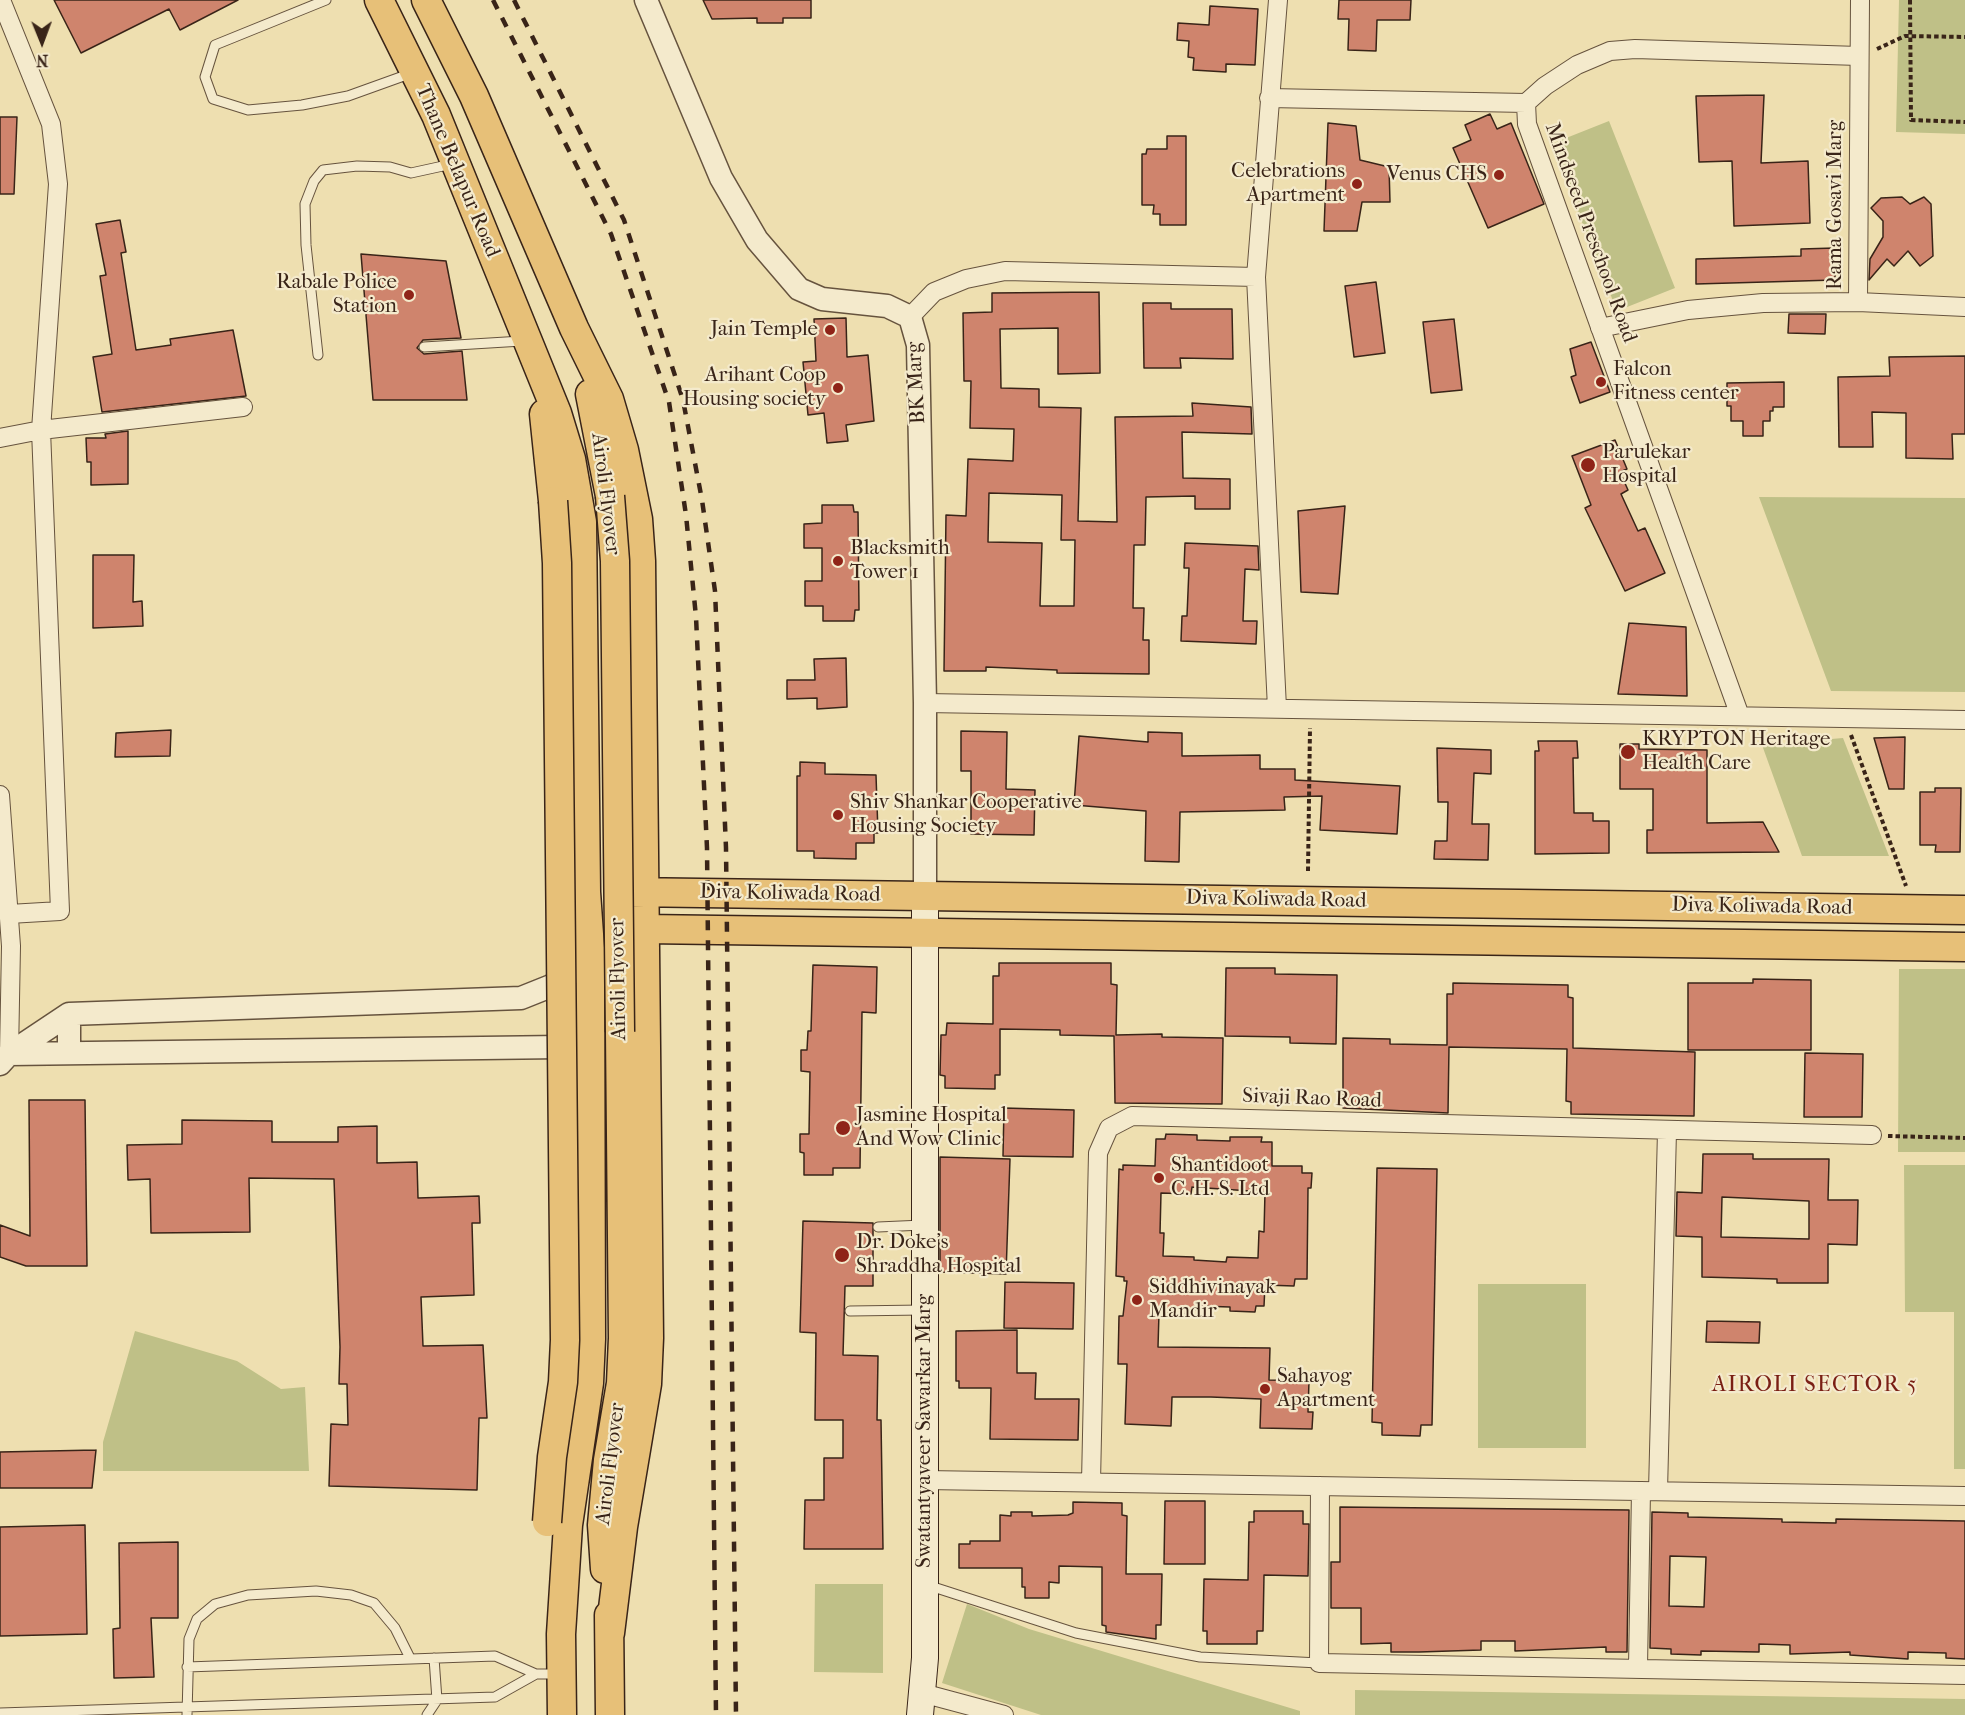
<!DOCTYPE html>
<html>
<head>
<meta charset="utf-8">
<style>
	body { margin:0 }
	#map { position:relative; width:1965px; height:1715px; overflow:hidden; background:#eedfb0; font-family:"IM FELL French Canon",serif }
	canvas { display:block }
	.north { position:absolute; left:12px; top:12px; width:60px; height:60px; -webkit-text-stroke:4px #f4eacc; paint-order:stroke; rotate:179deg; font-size:16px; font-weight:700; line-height:24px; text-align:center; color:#392418 }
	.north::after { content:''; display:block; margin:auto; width:21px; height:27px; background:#392418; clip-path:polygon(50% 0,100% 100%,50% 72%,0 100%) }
</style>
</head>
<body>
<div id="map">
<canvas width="1965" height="1715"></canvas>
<div class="north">N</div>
</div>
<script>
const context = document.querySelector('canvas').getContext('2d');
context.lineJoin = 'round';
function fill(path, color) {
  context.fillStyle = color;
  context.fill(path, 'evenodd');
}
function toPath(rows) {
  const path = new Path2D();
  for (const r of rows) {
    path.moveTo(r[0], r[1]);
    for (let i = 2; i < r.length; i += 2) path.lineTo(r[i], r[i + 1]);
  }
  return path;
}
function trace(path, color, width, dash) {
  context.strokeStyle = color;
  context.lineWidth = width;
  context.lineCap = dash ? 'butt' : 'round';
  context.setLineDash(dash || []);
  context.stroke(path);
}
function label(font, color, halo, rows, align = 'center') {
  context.font = font + ' "IM FELL French Canon",serif';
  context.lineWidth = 4.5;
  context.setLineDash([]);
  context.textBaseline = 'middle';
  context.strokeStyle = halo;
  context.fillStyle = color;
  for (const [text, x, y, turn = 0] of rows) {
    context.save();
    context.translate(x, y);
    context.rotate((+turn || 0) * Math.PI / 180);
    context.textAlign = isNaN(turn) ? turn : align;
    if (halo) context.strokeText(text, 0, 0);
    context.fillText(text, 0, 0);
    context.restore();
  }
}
fill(toPath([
	[1899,0,1965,0,1965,134,1896,132],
	[1609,121,1675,288,1617,311,1551,144],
	[1759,497,1965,498,1965,692,1831,691],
	[1843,738,1889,856,1802,856,1762,745],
	[1899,969,1965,969,1965,1152,1898,1152],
	[1904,1165,1965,1165,1965,1469,1954,1469,1954,1312,1905,1312],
	[1478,1284,1586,1284,1586,1448,1478,1448],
	[135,1331,237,1361,281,1389,305,1387,309,1471,103,1471,103,1442],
	[815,1584,883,1584,883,1673,814,1672],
	[967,1604,1029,1629,1300,1711,1300,1715,1041,1715,942,1683],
	[1355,1690,1965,1699,1965,1715,1355,1715]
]), '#bfc087');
const building = toPath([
	[54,0,238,0,180,30,169,9,81,53,54,0],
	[703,0,811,0,811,18,783,18,783,23,757,23,757,18,712,19,703,0],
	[1339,0,1411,0,1410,20,1377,20,1376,51,1348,50,1349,19,1338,19,1339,0],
	[1210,6,1258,9,1255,65,1226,64,1226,72,1193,70,1194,58,1188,57,1189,41,1177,40,1178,23,1209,25,1210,6],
	[1764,95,1761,163,1808,161,1810,223,1734,226,1732,161,1699,162,1696,96,1764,95],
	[1490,114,1497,129,1511,123,1544,204,1488,228,1453,148,1471,140,1465,125,1490,114],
	[0,117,17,117,14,194,0,194,0,117],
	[1328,123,1356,126,1360,160,1389,167,1390,202,1362,202,1357,231,1324,231,1328,123],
	[1167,136,1186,136,1186,225,1160,225,1160,214,1153,214,1154,205,1142,205,1142,154,1146,154,1147,149,1167,149,1167,136],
	[1902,197,1910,204,1924,197,1931,204,1933,256,1920,266,1908,251,1894,266,1887,259,1869,280,1870,259,1883,237,1883,221,1871,208,1881,198,1902,197],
	[120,220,126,252,121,253,136,350,171,345,170,339,233,330,246,396,102,412,93,357,112,354,100,276,106,275,96,224,120,220],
	[1835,248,1835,280,1696,284,1696,259,1801,256,1801,249,1835,248],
	[361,254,446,261,461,338,423,340,417,348,424,354,462,351,467,400,373,400,361,254],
	[1376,282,1385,353,1354,357,1345,286,1376,282],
	[1099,292,1100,373,1058,374,1058,328,1000,329,1001,388,1039,389,1039,407,1081,408,1078,521,1117,522,1115,417,1193,416,1192,403,1251,407,1252,434,1182,432,1183,478,1230,479,1230,509,1195,509,1195,496,1146,497,1145,545,1134,545,1133,608,1144,608,1143,640,1149,640,1149,674,1057,673,1057,670,986,667,986,671,944,671,946,515,966,516,968,459,1013,461,1014,429,970,428,971,381,964,381,963,313,992,312,992,293,1099,292],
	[989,493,1062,495,1061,540,1075,540,1074,606,1040,606,1042,543,988,542,989,493],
	[1143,303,1171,303,1171,309,1232,309,1233,359,1180,358,1181,368,1144,368,1143,303],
	[1789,314,1826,314,1825,334,1788,333,1789,314],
	[846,318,847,357,868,355,874,421,846,425,848,441,827,443,824,413,808,415,803,362,816,361,814,319,846,318],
	[1454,319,1462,390,1431,393,1423,322,1454,319],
	[1591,342,1610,392,1580,403,1571,377,1576,375,1570,349,1591,342],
	[1965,356,1965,434,1952,434,1953,459,1906,458,1906,413,1872,412,1873,447,1839,447,1838,377,1890,376,1889,357,1965,356],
	[1784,382,1784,407,1773,407,1773,411,1770,411,1770,421,1763,421,1763,436,1743,436,1743,421,1731,421,1731,406,1727,406,1727,383,1784,382],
	[128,431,128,484,91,485,91,462,87,462,86,438,106,438,105,434,128,431],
	[1615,440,1627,469,1620,472,1628,490,1621,494,1638,531,1645,528,1665,573,1625,591,1585,508,1591,505,1572,456,1615,440],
	[822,505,853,505,854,512,858,512,859,610,855,610,854,621,823,621,823,606,805,606,805,581,822,581,822,548,804,548,804,524,822,523,822,505],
	[1345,506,1338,594,1301,592,1298,511,1345,506],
	[1185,543,1258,546,1259,570,1245,569,1243,621,1257,621,1256,644,1181,641,1182,616,1187,616,1189,568,1184,568,1185,543],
	[93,555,134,555,133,602,142,601,143,626,93,628,93,555],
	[1629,623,1686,627,1687,696,1618,694,1629,623],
	[846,658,847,707,817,709,817,698,787,699,787,680,815,680,814,659,846,658],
	[171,730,170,756,115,757,116,733,171,730],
	[961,731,1007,732,1006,789,1035,790,1034,835,971,834,971,771,961,771,961,731],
	[1148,732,1182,733,1182,756,1260,755,1260,769,1295,769,1295,780,1400,786,1397,834,1320,830,1322,796,1284,797,1285,810,1180,812,1179,862,1145,861,1146,811,1074,805,1079,736,1148,742,1148,732],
	[1905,737,1904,789,1889,789,1874,738,1905,737],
	[1538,741,1577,741,1578,758,1573,758,1574,813,1593,813,1593,821,1609,821,1609,853,1535,854,1535,751,1539,751,1538,741],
	[1620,744,1639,744,1639,749,1707,750,1707,823,1763,822,1779,852,1647,853,1647,830,1653,830,1653,789,1620,789,1620,744],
	[1437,748,1491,750,1491,774,1474,773,1472,824,1489,824,1488,860,1434,859,1435,841,1447,841,1448,802,1438,802,1437,748],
	[800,762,825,763,825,774,876,775,878,833,874,833,874,843,856,843,856,859,814,858,814,851,797,851,797,776,800,776,800,762],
	[1935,788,1961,788,1960,852,1935,852,1936,845,1920,845,1920,792,1935,792,1935,788],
	[999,963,1111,963,1111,984,1117,985,1116,1035,1162,1034,1162,1037,1223,1038,1222,1104,1115,1103,1114,1036,1060,1035,1060,1030,1000,1029,1000,1075,995,1075,995,1089,945,1088,945,1076,940,1075,941,1035,946,1035,947,1023,993,1024,993,976,999,976,999,963],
	[813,965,877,967,876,1013,862,1012,860,1168,833,1168,833,1175,804,1175,804,1153,800,1152,800,1134,809,1134,810,1072,801,1071,801,1050,807,1050,808,1031,811,1031,813,965],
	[1226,968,1275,968,1275,974,1337,975,1336,1044,1290,1043,1290,1037,1225,1036,1226,968],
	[1753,979,1811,980,1811,1050,1688,1050,1688,983,1753,983,1753,979],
	[1453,983,1568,985,1568,997,1573,998,1573,1048,1695,1052,1694,1116,1571,1114,1571,1102,1566,1101,1567,1049,1449,1047,1448,1113,1343,1108,1343,1038,1390,1039,1390,1044,1447,1045,1447,994,1453,994,1453,983],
	[1805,1053,1863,1054,1862,1117,1804,1117,1805,1053],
	[29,1100,85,1100,87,1266,26,1266,0,1257,0,1225,30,1236,29,1100],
	[1004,1108,1074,1110,1073,1157,1003,1156,1004,1108],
	[182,1120,272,1121,272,1142,338,1142,338,1127,377,1126,377,1163,417,1162,418,1198,479,1196,480,1223,472,1223,474,1295,421,1297,423,1346,483,1345,487,1418,479,1418,477,1490,329,1486,331,1424,348,1425,347,1384,339,1384,340,1347,334,1179,249,1178,250,1232,151,1233,150,1179,128,1180,127,1145,182,1144,182,1120],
	[1166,1134,1197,1135,1197,1140,1230,1141,1230,1137,1262,1137,1261,1142,1272,1142,1272,1166,1302,1166,1302,1173,1312,1173,1311,1188,1308,1188,1307,1279,1295,1279,1294,1286,1265,1285,1264,1306,1256,1306,1255,1312,1230,1311,1230,1307,1200,1306,1200,1310,1190,1309,1190,1314,1159,1313,1158,1347,1270,1348,1269,1380,1309,1381,1308,1412,1313,1412,1312,1429,1260,1428,1261,1399,1211,1397,1172,1397,1171,1426,1125,1424,1127,1364,1118,1364,1119,1316,1123,1316,1127,1281,1124,1281,1124,1277,1116,1276,1119,1169,1123,1170,1123,1165,1155,1166,1156,1139,1165,1139,1166,1134],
	[1192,1187,1265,1192,1264,1232,1259,1231,1258,1258,1227,1257,1226,1262,1194,1260,1194,1257,1163,1256,1164,1233,1160,1233,1161,1193,1191,1194,1192,1187],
	[1703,1154,1753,1154,1753,1159,1829,1159,1828,1200,1858,1200,1857,1245,1828,1244,1828,1283,1777,1283,1777,1279,1702,1277,1702,1237,1676,1236,1677,1192,1702,1193,1703,1154],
	[1722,1197,1809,1201,1809,1239,1721,1237,1722,1197],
	[940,1157,1010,1159,1006,1274,940,1272,940,1157],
	[1377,1168,1437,1169,1432,1425,1421,1425,1420,1436,1382,1435,1382,1423,1372,1422,1377,1168],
	[803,1221,873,1223,873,1286,845,1286,843,1355,878,1356,877,1420,881,1420,883,1549,804,1549,805,1500,824,1500,824,1458,843,1458,843,1420,815,1420,816,1333,800,1332,803,1221],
	[1005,1282,1074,1283,1073,1329,1004,1328,1005,1282],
	[1707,1321,1760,1322,1759,1343,1706,1342,1707,1321],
	[1017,1330,1017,1373,1036,1373,1035,1399,1079,1399,1078,1440,990,1439,991,1388,959,1388,959,1381,956,1381,956,1331,1017,1330],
	[96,1450,92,1488,0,1488,0,1452,96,1450],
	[1165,1501,1205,1501,1205,1564,1164,1564,1165,1501],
	[1073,1502,1122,1503,1122,1515,1127,1516,1126,1574,1162,1574,1161,1625,1156,1625,1156,1639,1106,1632,1106,1626,1102,1625,1102,1567,1059,1566,1059,1583,1049,1582,1049,1598,1025,1598,1025,1587,1022,1587,1022,1568,959,1568,959,1544,970,1544,970,1541,1000,1541,1000,1515,1011,1516,1011,1512,1032,1512,1032,1516,1068,1515,1073,1513,1073,1502],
	[1340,1507,1629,1510,1627,1652,1606,1652,1606,1647,1515,1651,1515,1641,1481,1641,1481,1650,1419,1652,1391,1652,1391,1643,1361,1644,1361,1608,1331,1608,1331,1562,1340,1562,1340,1507],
	[1254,1511,1303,1511,1303,1524,1309,1524,1308,1576,1264,1575,1263,1631,1257,1631,1257,1644,1207,1644,1207,1631,1203,1631,1204,1579,1248,1580,1249,1522,1254,1522,1254,1511],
	[1652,1512,1688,1513,1688,1517,1782,1519,1782,1522,1836,1523,1836,1519,1965,1521,1965,1659,1946,1658,1946,1653,1908,1652,1908,1659,1850,1655,1850,1652,1790,1654,1790,1645,1759,1644,1759,1652,1701,1651,1701,1655,1671,1654,1671,1649,1650,1648,1652,1512],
	[1670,1556,1706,1557,1704,1607,1669,1606,1670,1556],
	[85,1525,87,1634,0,1636,0,1527,85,1525],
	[178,1542,178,1618,151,1618,154,1677,114,1678,113,1629,120,1628,119,1543,178,1542]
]);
fill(building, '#cf846d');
trace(building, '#392418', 1.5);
const service = toPath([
	[326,0,215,45,205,77,213,99,248,110,302,105,348,96,412,73],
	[424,347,522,341],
	[318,355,306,245,305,204,314,181,323,170,357,166,390,167,411,173,452,164],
	[878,1227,923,1225],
	[850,1311,923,1310],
	[927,1585,1076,1633,1200,1657,1319,1663],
	[187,1667,495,1656,536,1674,559,1674],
	[0,1713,495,1697,536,1674],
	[187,1715,189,1639,197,1619,215,1604,248,1595,316,1591,351,1595,374,1603,395,1628,410,1658],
	[427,1715,437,1700,434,1658]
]);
const minor = toPath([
	[1,0,51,124,58,184,41,430,60,911,9,914],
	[1269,98,1526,103,1545,86,1577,65,1610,51,1635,49,1859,56],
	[1526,103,1527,124,1740,716],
	[1858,302,1860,0],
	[910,317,934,292,966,279,1005,271,1256,277],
	[1600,328,1688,310,1763,303,1858,302,1965,307],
	[0,438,41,430,243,407],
	[925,703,1965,720],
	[1277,708,1256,277,1278,0],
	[0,795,11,946,9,1054],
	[925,1480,1965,1496],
	[1091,1482,1098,1153,1109,1128,1132,1116,1872,1135],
	[1320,1486,1319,1663,1965,1675],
	[1658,1491,1667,1131],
	[1638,1667,1641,1491],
	[922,1693,1004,1715]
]);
const tertiary = toPath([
	[646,0,721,178,757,240,799,289,822,299,887,306,910,317,918,345,925,703,925,896],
	[69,1053,69,1014,521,998,551,986,573,972,590,948],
	[9,1054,69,1014],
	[0,1064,9,1054,561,1047]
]);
const secondary = toPath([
	[920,1715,925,1658,925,896]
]);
const primary = toPath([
	[379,0,436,115,557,413,571,459,582,522,586,892,590,948,591,1339,589,1383,568,1525,561,1634,562,1715],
	[426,0,474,96,574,328,609,399,624,450,638,519,641,561,649,1338,647,1384,623,1527,610,1633],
	[590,394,610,496],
	[544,414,553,501],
	[627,892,1965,910],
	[629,934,645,929,1965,947],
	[605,1569,602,1525,608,1460,621,1383,623,1338,620,1032],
	[609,1615,610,1715]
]);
trace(service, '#66533e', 11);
trace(minor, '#66533e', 20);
trace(tertiary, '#66533e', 25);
trace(secondary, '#392418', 28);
trace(primary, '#392418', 31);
trace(toPath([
	[1910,0,1911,120,1965,122],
	[1877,49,1905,36,1965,37],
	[1851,735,1906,886],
	[1308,871,1310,728],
	[1888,1136,1965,1138]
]), '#392418', 4, [4.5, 3]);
trace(service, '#f4eacc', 9);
trace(minor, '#f4eacc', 18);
trace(tertiary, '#f4eacc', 22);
trace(secondary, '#f4eacc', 26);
trace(primary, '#e7c078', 28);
trace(toPath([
	[493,0,611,234,669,402,686,515,696,617,707,848,716,1715],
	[514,0,624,220,683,400,702,500,715,591,726,848,736,1715]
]), '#392418', 4.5, [10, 10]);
const primaryBridge = toPath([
	[610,496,615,561,620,1032],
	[547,1522,552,1457,563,1382,565,1340,557,563,553,501]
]);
trace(primaryBridge, '#392418', 31, []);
trace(primaryBridge, '#e7c078', 28);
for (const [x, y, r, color] of [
	[1499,175,6,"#8f2418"],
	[1357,184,6,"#8f2418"],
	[409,295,6,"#8f2418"],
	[830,330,6,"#8f2418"],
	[1601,382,6,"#8f2418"],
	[838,388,6,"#8f2418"],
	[1588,465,8,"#8f2418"],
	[838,561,6,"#8f2418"],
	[1628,752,8,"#8f2418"],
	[838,815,6,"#8f2418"],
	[843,1128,8,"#8f2418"],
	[1159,1178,6,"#8f2418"],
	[842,1255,8,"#8f2418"],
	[1137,1300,6,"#8f2418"],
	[1265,1389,6,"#8f2418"]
]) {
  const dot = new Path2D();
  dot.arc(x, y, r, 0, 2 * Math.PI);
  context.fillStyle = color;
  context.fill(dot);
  trace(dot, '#f4eacc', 2);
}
label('21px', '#392418', '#f4eacc', [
	["Thane Belapur Road",457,171,67],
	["Rama Gosavi Marg",1836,205,-90],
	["Mindseed Preschool Road",1590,233,70],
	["BK Marg",917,383,-93],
	["Airoli Flyover",605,494,83],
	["Diva Koliwada Road",790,894,1],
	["Diva Koliwada Road",1276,900,1],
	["Diva Koliwada Road",1762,907,1],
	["Airoli Flyover",619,979,-91],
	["Sivaji Rao Road",1312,1099,2],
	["Swatantyaveer Sawarkar Marg",925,1431,-90],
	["Airoli Flyover",611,1464,-83]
]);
label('21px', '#392418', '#f4eacc', [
	["Celebrations",1345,172,"right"],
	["Apartment",1345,196,"right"],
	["Venus CHS",1487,175,"right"],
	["Rabale Police",397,283,"right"],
	["Station",397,307,"right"],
	["Jain Temple",818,330,"right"],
	["Falcon",1613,370],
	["Fitness center",1613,394],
	["Arihant Coop",826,376,"right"],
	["Housing society",826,400,"right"],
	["Parulekar",1602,453],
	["Hospital",1602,477],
	["Blacksmith",850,549],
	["Tower 1",850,573],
	["KRYPTON Heritage",1642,740],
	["Health Care",1642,764],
	["Shiv Shankar Cooperative",850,803],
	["Housing Society",850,827],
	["Jasmine Hospital",856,1116],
	["And Wow Clinic",856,1140],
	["Shantidoot",1171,1166],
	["C. H. S. Ltd",1171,1190],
	["Dr. Doke's",856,1243],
	["Shraddha Hospital",856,1267],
	["Siddhivinayak",1149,1288],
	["Mandir",1149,1312],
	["Sahayog",1277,1377],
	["Apartment",1277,1401]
], 'left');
context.letterSpacing = '1.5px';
label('22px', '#7a1f14', '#f4eacc', [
	["AIROLI SECTOR 5",1815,1386]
]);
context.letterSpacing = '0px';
</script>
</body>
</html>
